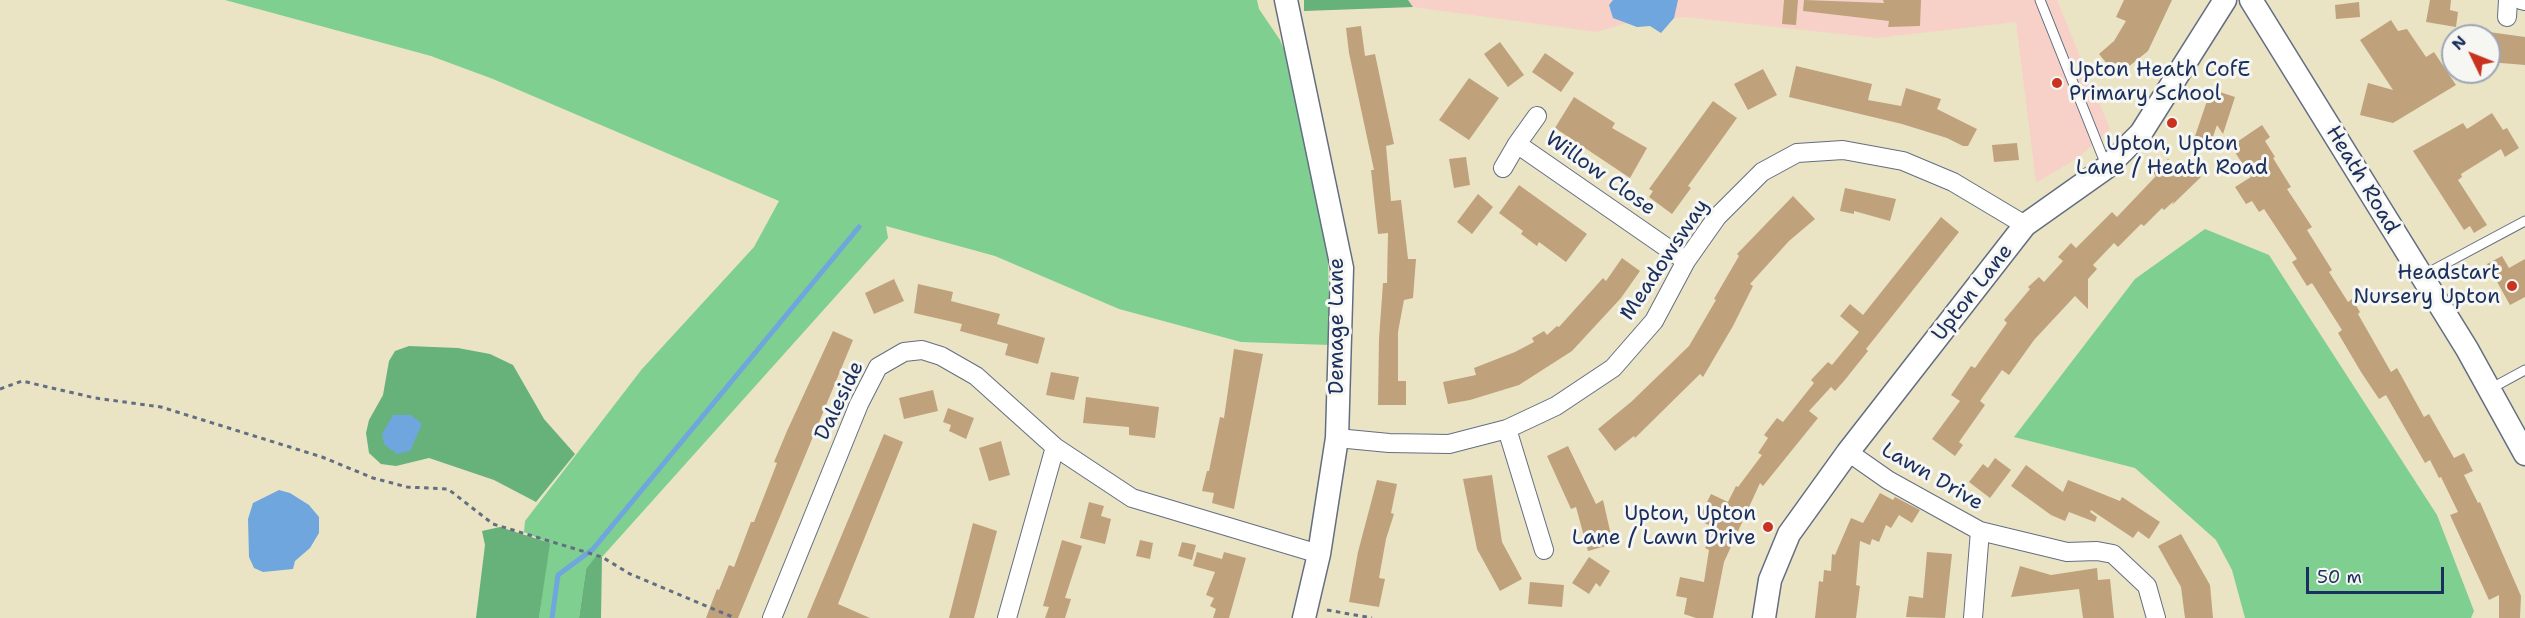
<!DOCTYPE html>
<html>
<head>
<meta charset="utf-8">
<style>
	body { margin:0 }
	#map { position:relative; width:2525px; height:618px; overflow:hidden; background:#eae4c4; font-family:"Shantell Sans",sans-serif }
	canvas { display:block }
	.north { position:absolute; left:2441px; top:24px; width:60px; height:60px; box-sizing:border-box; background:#f6f6f2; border:2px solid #9ea6b7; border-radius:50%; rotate:313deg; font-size:16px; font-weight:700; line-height:24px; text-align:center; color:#1b2f5e }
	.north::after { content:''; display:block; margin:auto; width:21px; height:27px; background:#c8321e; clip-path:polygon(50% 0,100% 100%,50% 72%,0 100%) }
	.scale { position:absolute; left:2306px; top:567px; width:138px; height:27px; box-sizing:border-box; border:3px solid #1b2f5e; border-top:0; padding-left:8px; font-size:18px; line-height:21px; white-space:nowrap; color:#1b2f5e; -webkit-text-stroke:4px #f6f6f2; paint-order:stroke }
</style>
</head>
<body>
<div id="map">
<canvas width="2525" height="618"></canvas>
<div class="north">N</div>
<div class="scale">50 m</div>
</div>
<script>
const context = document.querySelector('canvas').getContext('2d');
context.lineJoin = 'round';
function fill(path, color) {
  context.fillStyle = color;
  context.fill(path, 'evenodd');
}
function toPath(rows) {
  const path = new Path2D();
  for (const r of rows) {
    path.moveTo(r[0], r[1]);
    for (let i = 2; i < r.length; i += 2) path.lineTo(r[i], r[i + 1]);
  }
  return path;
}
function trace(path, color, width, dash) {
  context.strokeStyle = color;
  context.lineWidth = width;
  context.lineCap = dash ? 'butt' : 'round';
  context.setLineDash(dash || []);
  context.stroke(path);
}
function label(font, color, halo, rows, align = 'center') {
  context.font = font + ' "Shantell Sans",sans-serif';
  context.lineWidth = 6;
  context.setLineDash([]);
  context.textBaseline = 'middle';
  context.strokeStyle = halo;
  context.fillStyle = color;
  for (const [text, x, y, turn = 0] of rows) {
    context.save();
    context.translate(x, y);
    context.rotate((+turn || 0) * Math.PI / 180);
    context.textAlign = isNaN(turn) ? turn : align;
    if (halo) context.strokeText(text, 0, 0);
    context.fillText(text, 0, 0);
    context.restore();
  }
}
fill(toPath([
	[1304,0,2057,0,2110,129,2079,157,2036,183,2016,22,1877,38,1685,17,1674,18,1661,33,1650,26,1637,27,1627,23,1597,32,1413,7,1304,11]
]), '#f7d1c8');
fill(toPath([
	[225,0,1257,0,1259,9,1280,40,1296,79,1328,259,1330,345,1241,342,1119,309,995,256,886,226,888,238,602,557,598,555,586,569,579,618,539,618,549,543,524,532,525,521,642,369,754,247,779,201,493,79,431,56],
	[2205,229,2269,255,2437,515,2474,611,2471,618,2245,618,2232,570,2216,540,2135,468,2014,437,2135,279]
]), '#7ecf90');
fill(toPath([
	[1304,0,1408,0,1413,7,1304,11],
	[409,346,458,348,490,354,513,365,544,419,575,454,536,502,494,480,429,458,396,466,381,464,369,453,366,433,369,420,383,395,389,361,395,351],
	[500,527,550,543,539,618,476,618,485,545,482,531],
	[597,555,602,557,601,618,579,618,586,569]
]), '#66b27a');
fill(toPath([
	[1613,0,1678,0,1674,18,1661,33,1650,26,1637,27,1613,18,1609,5],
	[393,415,411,415,422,424,410,451,397,454,384,444,382,434],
	[279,490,290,493,309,505,319,517,319,533,310,548,295,561,293,569,263,572,254,568,249,557,248,519,253,503]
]), '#6fa6dd');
trace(toPath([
	[552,618,558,575,593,549,859,227]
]), '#6fa6dd', 5);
fill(toPath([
	[1784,0,1798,0,1796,25,1782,24],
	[1804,0,1884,3,1883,0,1921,0,1920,26,1888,27,1889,21,1803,11],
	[2124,0,2172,0,2148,51,2117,76,2099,54,2114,41,2126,21,2116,17],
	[2430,0,2451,0,2450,10,2458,12,2456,27,2426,22],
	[2359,2,2360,17,2336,19,2335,5],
	[2391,20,2398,31,2407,29,2426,57,2434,52,2456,85,2393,123,2360,115,2368,83,2393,90,2360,40],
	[1361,26,1365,56,1375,54,1394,144,1386,146,1391,201,1401,200,1408,259,1416,259,1413,298,1404,300,1398,332,1398,381,1406,381,1406,405,1378,405,1379,339,1383,283,1387,283,1388,233,1378,234,1371,170,1374,170,1349,53,1346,28],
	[2489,32,2525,37,2525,65,2489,62],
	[1500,42,1524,75,1508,87,1484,54],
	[1545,53,1574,73,1561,92,1532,72],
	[1796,66,1872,84,1868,100,1901,106,1906,88,1941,99,1937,109,1977,129,1968,146,1963,146,1947,138,1902,124,1789,97],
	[1763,69,1777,95,1748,110,1734,84],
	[1469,78,1499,98,1469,140,1439,120],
	[2211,89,2235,97,2223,134,2217,125,2208,151,2192,145],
	[1574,97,1615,123,1612,128,1647,148,1630,178,1555,128],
	[1713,101,1737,118,1688,186,1691,188,1672,214,1649,197,1653,191,1649,189],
	[2492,113,2503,130,2507,128,2519,148,2505,157,2501,149,2461,174,2462,177,2458,180,2487,225,2474,233,2470,226,2464,230,2413,151,2463,123,2467,129],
	[2262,125,2270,137,2265,141,2275,157,2273,158,2291,187,2287,189,2312,227,2307,230,2332,270,2329,272,2348,302,2352,299,2360,312,2358,314,2391,372,2397,368,2424,417,2429,414,2454,458,2464,453,2473,471,2464,475,2478,503,2480,502,2521,596,2520,618,2499,618,2499,595,2489,600,2450,515,2458,512,2441,477,2439,478,2430,460,2425,463,2386,395,2379,399,2361,372,2338,333,2342,330,2312,283,2307,286,2292,262,2297,259,2264,209,2259,212,2252,201,2246,204,2235,187,2251,177,2231,146],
	[2017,143,2019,160,1994,162,1992,145],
	[1466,157,1470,185,1454,188,1449,159],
	[2168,159,2183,173,2186,162,2201,177,2172,205,2174,201,2164,210,2162,208,2144,226,2141,224,2118,247,2114,243,2093,265,2097,269,2088,279,2088,309,2075,296,2034,340,2009,375,2002,370,1980,401,1985,405,1959,442,1963,445,1955,456,1932,439,1960,401,1951,395,1971,366,1975,368,2007,323,2004,320,2030,289,2028,287,2039,277,2044,282,2063,261,2058,257,2071,243,2076,248,2112,212,2117,217,2156,176,2153,173],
	[1519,185,1587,234,1566,262,1539,242,1537,246,1521,234,1523,231,1499,213],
	[1845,188,1896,199,1890,221,1854,211,1854,214,1840,211],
	[1478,194,1493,207,1472,234,1457,222],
	[1793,196,1815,219,1789,241,1750,284,1753,286,1733,326,1703,377,1700,374,1635,438,1634,436,1615,451,1598,429,1631,402,1689,346,1716,300,1714,299,1739,256,1737,254],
	[1941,217,1959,232,1866,349,1868,351,1844,381,1835,391,1831,387,1809,411,1818,418,1763,486,1760,483,1724,562,1713,618,1696,618,1684,614,1687,598,1676,596,1680,577,1704,582,1709,550,1705,548,1715,528,1698,520,1711,494,1728,502,1736,486,1738,487,1762,455,1758,453,1768,438,1764,435,1777,418,1783,422,1814,383,1811,380,1828,362,1832,365,1859,332,1840,316,1850,304,1863,315],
	[2502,256,2509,268,2525,259,2525,297,2510,305,2487,264],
	[1622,258,1640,271,1621,298,1572,351,1519,385,1470,400,1448,404,1443,382,1476,375,1474,368,1515,352,1534,342,1532,338,1544,331,1547,335,1557,326,1559,327,1603,278,1606,281],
	[894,279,904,301,874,314,865,293],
	[918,284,953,292,951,301,1000,314,997,324,1045,338,1038,364,1005,355,1008,344,960,331,962,324,914,313],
	[833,331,853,340,738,618,706,618,717,589,719,590,729,565,734,567,751,522,754,522,777,463,774,462,787,431],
	[1234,349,1263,354,1234,509,1212,503,1214,493,1202,491,1207,471,1209,471,1220,417,1224,418],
	[1051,372,1079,377,1074,400,1046,395],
	[933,390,938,411,904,419,899,398],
	[1086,397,1159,407,1155,438,1129,435,1129,427,1083,423],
	[948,408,974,418,966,439,949,431,951,425,943,422],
	[884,434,903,442,838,604,870,618,807,618],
	[1001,441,1010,475,989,481,979,448],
	[1568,446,1596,504,1603,500,1613,544,1588,551,1576,507,1571,509,1547,456],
	[1995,458,2011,470,1990,498,1969,482,1983,464,1988,468],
	[2026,465,2063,492,2068,480,2120,501,2122,497,2160,522,2149,539,2138,531,2133,538,2091,510,2090,512,2097,517,2095,522,2069,512,2065,521,2051,515,2011,486],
	[1492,475,1502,542,1522,579,1500,591,1477,549,1463,479],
	[1377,480,1397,484,1391,513,1394,514,1386,539,1379,578,1385,579,1379,607,1349,602,1358,552],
	[1880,493,1893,500,1895,497,1920,510,1912,523,1899,515,1891,528,1886,525,1879,542,1872,539,1870,545,1860,541,1856,585,1860,586,1856,618,1815,618,1819,581,1823,582,1824,570,1831,571,1832,554,1835,555,1851,518,1863,523],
	[1089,502,1104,506,1101,516,1111,519,1105,544,1080,538],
	[973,523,997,531,974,618,949,618],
	[2181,534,2210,585,2213,618,2185,618,2181,587,2158,546],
	[1062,540,1082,546,1065,598,1071,599,1065,618,1045,618,1049,607,1043,606],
	[1140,540,1153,543,1150,559,1136,556],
	[1182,542,1196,545,1192,560,1178,556],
	[1197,552,1222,559,1224,552,1246,558,1229,618,1213,618,1216,609,1210,606,1214,598,1206,595,1215,572,1193,566],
	[1927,552,1952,554,1945,618,1906,617,1909,596,1923,598],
	[1589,557,1610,571,1600,587,1596,583,1589,594,1572,583],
	[2020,566,2051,575,2097,568,2098,580,2110,579,2114,618,2083,618,2079,589,2011,597],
	[1530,582,1564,585,1562,607,1528,604]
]), '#bfa17c');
const service = toPath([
	[2040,0,2106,165],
	[2422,276,2525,221],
	[2490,389,2525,370]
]);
const minor = toPath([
	[2521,0,2525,1],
	[2507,17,2508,0],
	[1537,116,1517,144,1686,261],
	[1503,168,1517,144],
	[1507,429,1544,550],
	[1337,438,1389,443,1449,444,1507,429,1556,406,1613,368,1654,321,1686,261,1717,217,1762,172,1797,153,1843,150,1903,161,1953,182,2025,225],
	[1848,452,1888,480,1980,531,1973,618],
	[1980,531,2067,552,2097,551,2113,554,2147,586,2156,618],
	[772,618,859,404,878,367,904,352,922,350,941,356,976,376,1055,447,1132,498,1319,554],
	[1007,618,1055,447]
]);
const tertiary = toPath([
	[1286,0,1342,268,1337,438,1319,554,1304,618],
	[2251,0,2467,349,2525,454],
	[1764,618,1770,580,1789,534,1848,452,2025,225,2107,167,2141,133,2225,0]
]);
trace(service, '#636e82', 11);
trace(minor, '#636e82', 20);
trace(tertiary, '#636e82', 25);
trace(toPath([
	[0,389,22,381,95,398,161,407,322,457,373,478,407,487,448,489,493,524,602,557,630,574,735,618],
	[1327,610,1372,618]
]), '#636e82', 3, [4.5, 4.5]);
trace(service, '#fff', 9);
trace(minor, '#fff', 18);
trace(tertiary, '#fff', 22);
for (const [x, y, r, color] of [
	[2057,83,6,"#c8321e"],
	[2172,123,6,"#c8321e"],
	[2512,286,6,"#c8321e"],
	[1768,527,6,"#c8321e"]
]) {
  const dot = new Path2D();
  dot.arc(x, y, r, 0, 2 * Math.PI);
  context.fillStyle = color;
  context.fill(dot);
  trace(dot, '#f6f6f2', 2);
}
label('21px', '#1b2f5e', '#f6f6f2', [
	["Upton Heath CofE",2069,71,"left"],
	["Primary School",2069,95,"left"],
	["Upton, Upton",2172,145,"center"],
	["Lane / Heath Road",2172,169,"center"],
	["Headstart",2500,274],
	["Nursery Upton",2500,298],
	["Upton, Upton",1756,515],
	["Lane / Lawn Drive",1756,539]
], 'right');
label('21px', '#1b2f5e', '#f6f6f2', [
	["Willow Close",1600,174,35],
	["Heath Road",2362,180,59],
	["Meadowsway",1665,260,-56],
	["Upton Lane",1973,293,-52],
	["Demage Lane",1338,326,-90],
	["Daleside",840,401,-64],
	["Lawn Drive",1932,477,30]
]);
</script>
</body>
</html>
